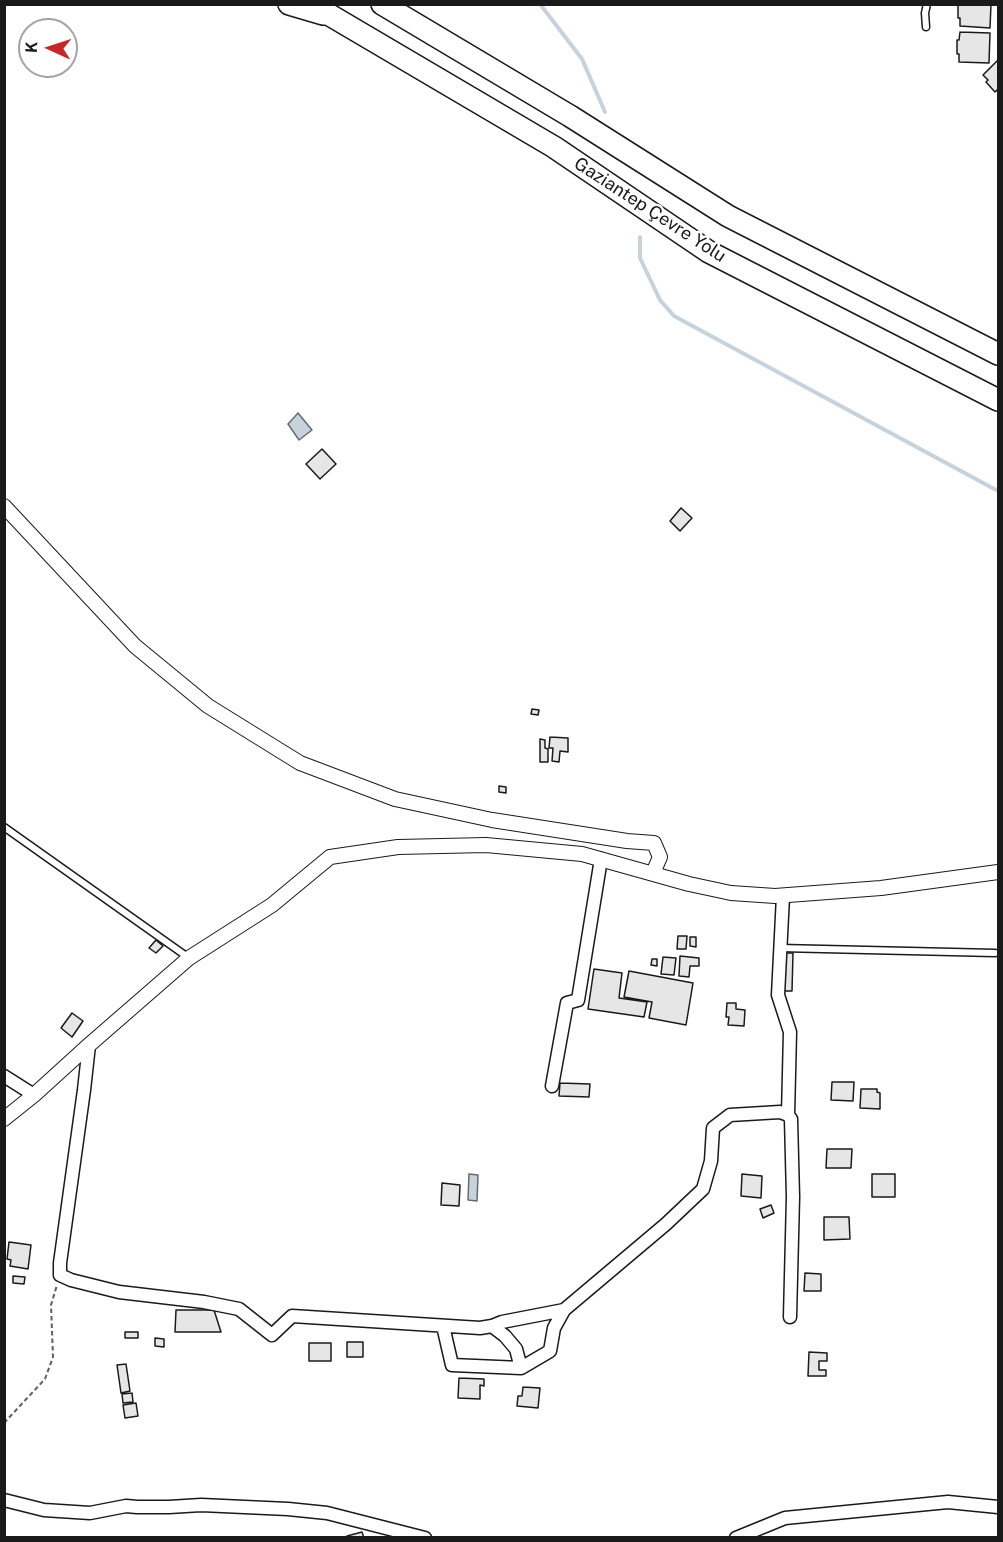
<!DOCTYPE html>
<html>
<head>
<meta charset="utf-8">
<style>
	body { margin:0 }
	#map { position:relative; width:1003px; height:1542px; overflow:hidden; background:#fff; font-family:"Public Sans",sans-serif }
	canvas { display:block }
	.frame { position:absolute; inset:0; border:6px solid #1a1a1a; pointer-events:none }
	.north { position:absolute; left:18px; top:18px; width:60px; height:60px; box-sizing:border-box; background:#fff; border:2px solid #a3a3a3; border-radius:50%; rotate:273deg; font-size:16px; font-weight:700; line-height:24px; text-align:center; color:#1a1a1a }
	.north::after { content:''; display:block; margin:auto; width:21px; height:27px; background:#c62828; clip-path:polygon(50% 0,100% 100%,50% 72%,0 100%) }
</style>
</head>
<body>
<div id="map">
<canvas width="1003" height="1542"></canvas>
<div class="frame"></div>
<div class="north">K</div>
</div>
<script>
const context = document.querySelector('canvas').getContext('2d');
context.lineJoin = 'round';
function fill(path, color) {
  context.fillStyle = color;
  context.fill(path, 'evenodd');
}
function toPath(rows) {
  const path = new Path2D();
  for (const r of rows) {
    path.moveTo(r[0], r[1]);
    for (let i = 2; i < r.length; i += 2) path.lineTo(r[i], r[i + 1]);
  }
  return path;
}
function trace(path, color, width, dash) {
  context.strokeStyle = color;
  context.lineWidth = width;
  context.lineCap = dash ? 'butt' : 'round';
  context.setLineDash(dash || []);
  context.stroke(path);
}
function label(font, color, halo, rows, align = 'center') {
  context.font = font + ' "Public Sans",sans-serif';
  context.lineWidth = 4.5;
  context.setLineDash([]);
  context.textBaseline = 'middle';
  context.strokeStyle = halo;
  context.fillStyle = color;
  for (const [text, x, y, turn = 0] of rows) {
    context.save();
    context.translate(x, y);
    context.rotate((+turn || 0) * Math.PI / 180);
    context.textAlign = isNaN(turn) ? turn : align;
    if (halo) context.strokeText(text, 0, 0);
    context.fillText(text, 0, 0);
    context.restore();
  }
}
const water = toPath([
	[298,413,312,430,299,440,288,424,298,413],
	[469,1174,478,1175,477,1201,468,1200,469,1174]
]);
fill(water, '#c6d2dc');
trace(water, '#6a6a6a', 1.5);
trace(toPath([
	[540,4,582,59,605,112],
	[640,237,640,258,660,300,674,316,998,491]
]), '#c6d2dc', 4);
const building = toPath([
	[958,4,991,4,990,28,960,26,960,18,958,18,958,4],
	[960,32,990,33,989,63,959,62,959,54,957,54,957,40,959,40,960,32],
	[998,60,998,92,997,90,995,92,986,82,988,80,983,75,998,60],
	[322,449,336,464,320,479,306,464,322,449],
	[681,508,692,518,680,531,670,521,681,508],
	[532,709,539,710,538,715,531,714,532,709],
	[550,737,568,738,568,752,560,751,559,762,552,761,553,748,549,748,550,737],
	[540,739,545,740,545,748,548,749,548,762,540,762,540,739],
	[499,786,506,787,506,793,499,792,499,786],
	[678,936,687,936,686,949,677,949,678,936],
	[690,937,696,937,696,947,690,946,690,937],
	[156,940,163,946,156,953,149,948,156,940],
	[784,953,793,953,792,991,783,991,784,953],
	[680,956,699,958,699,966,690,966,689,977,679,976,680,956],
	[663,957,676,958,674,975,661,974,663,957],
	[652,959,657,959,657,966,651,965,652,959],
	[594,969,622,973,619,998,647,1002,644,1017,588,1009,594,969],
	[629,971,693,983,686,1025,649,1018,652,1002,624,997,629,971],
	[727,1003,736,1003,736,1009,745,1010,744,1026,728,1025,729,1017,726,1017,727,1003],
	[72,1013,83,1021,72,1037,61,1028,72,1013],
	[832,1082,854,1082,853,1101,831,1100,832,1082],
	[560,1083,590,1084,589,1097,559,1096,560,1083],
	[861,1089,877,1089,877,1092,880,1093,880,1109,860,1108,861,1089],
	[827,1149,852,1149,851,1168,826,1168,827,1149],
	[742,1174,762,1176,761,1198,741,1196,742,1174],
	[872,1174,895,1174,895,1197,872,1197,872,1174],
	[442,1183,460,1185,459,1206,441,1205,442,1183],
	[771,1205,774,1213,763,1218,760,1209,771,1205],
	[824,1217,849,1217,850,1239,824,1240,824,1217],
	[9,1242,31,1245,28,1269,10,1266,11,1260,7,1259,9,1242],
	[805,1273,821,1274,821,1291,804,1291,805,1273],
	[13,1276,25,1277,24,1284,13,1283,13,1276],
	[176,1310,214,1310,221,1332,175,1332,176,1310],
	[125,1332,138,1332,138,1338,125,1338,125,1332],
	[155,1338,164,1339,164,1347,155,1346,155,1338],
	[347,1342,363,1342,363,1357,347,1357,347,1342],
	[309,1343,331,1343,331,1361,309,1361,309,1343],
	[809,1352,827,1353,827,1361,819,1361,819,1370,826,1370,826,1376,808,1376,809,1352],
	[126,1364,130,1391,121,1393,117,1365,126,1364],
	[459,1378,484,1379,484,1386,480,1385,480,1399,458,1398,459,1378],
	[523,1387,540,1388,538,1408,517,1406,518,1396,522,1396,523,1387],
	[132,1393,133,1402,123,1403,122,1394,132,1393],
	[136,1403,138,1416,125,1418,123,1405,136,1403],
	[362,1532,364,1538,348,1538,347,1536,362,1532]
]);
fill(building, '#e6e6e6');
trace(building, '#1a1a1a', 1.5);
const service = toPath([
	[926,27,925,13,927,4],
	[4,827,189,958],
	[780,948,995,953]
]);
const minor = toPath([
	[783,896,778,995,790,1032,788,1115,791,1119,793,1197,790,1317],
	[89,1045,84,1090,60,1263,60,1275,71,1280,119,1292,204,1302,239,1309,272,1335,292,1316,480,1328,492,1326,502,1322,564,1310,554,1328,550,1351,521,1368,452,1365,443,1326],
	[4,1076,34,1095],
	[552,1086,567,1003,578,1000,601,859],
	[564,1310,666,1224,703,1189,711,1161,713,1128,730,1115,780,1112,788,1115],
	[492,1326,505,1336,516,1349,521,1368],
	[4,1500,44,1510,90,1513,126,1506,137,1507,169,1507,201,1505,288,1509,327,1513,425,1538],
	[736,1538,785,1518,948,1502,998,1507]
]);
const tertiary = toPath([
	[4,506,135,646,208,706,300,763,395,799,492,820,627,841,654,843,660,857,653,873],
	[4,1119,34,1095,89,1045,189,958,272,905,330,857,398,847,486,845,582,854,689,884,731,893,775,896,881,888,998,872]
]);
const motorway = toPath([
	[289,4,323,14],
	[311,4,554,147,709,252,998,400],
	[382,4,570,116,728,216,998,354]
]);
trace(service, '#1a1a1a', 9);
trace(minor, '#1a1a1a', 15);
trace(tertiary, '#1a1a1a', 16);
trace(motorway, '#1a1a1a', 24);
trace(toPath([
	[4,1423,45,1379,53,1357,51,1305,57,1285]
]), '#5f5f5f', 2, [4.5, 3]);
trace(service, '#fff', 6);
trace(minor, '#fff', 12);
trace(tertiary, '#fff', 14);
trace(motorway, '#fff', 21);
label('18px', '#1a1a1a', '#fff', [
	["Gaziantep Çevre Yolu",650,210,33]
]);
</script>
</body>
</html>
